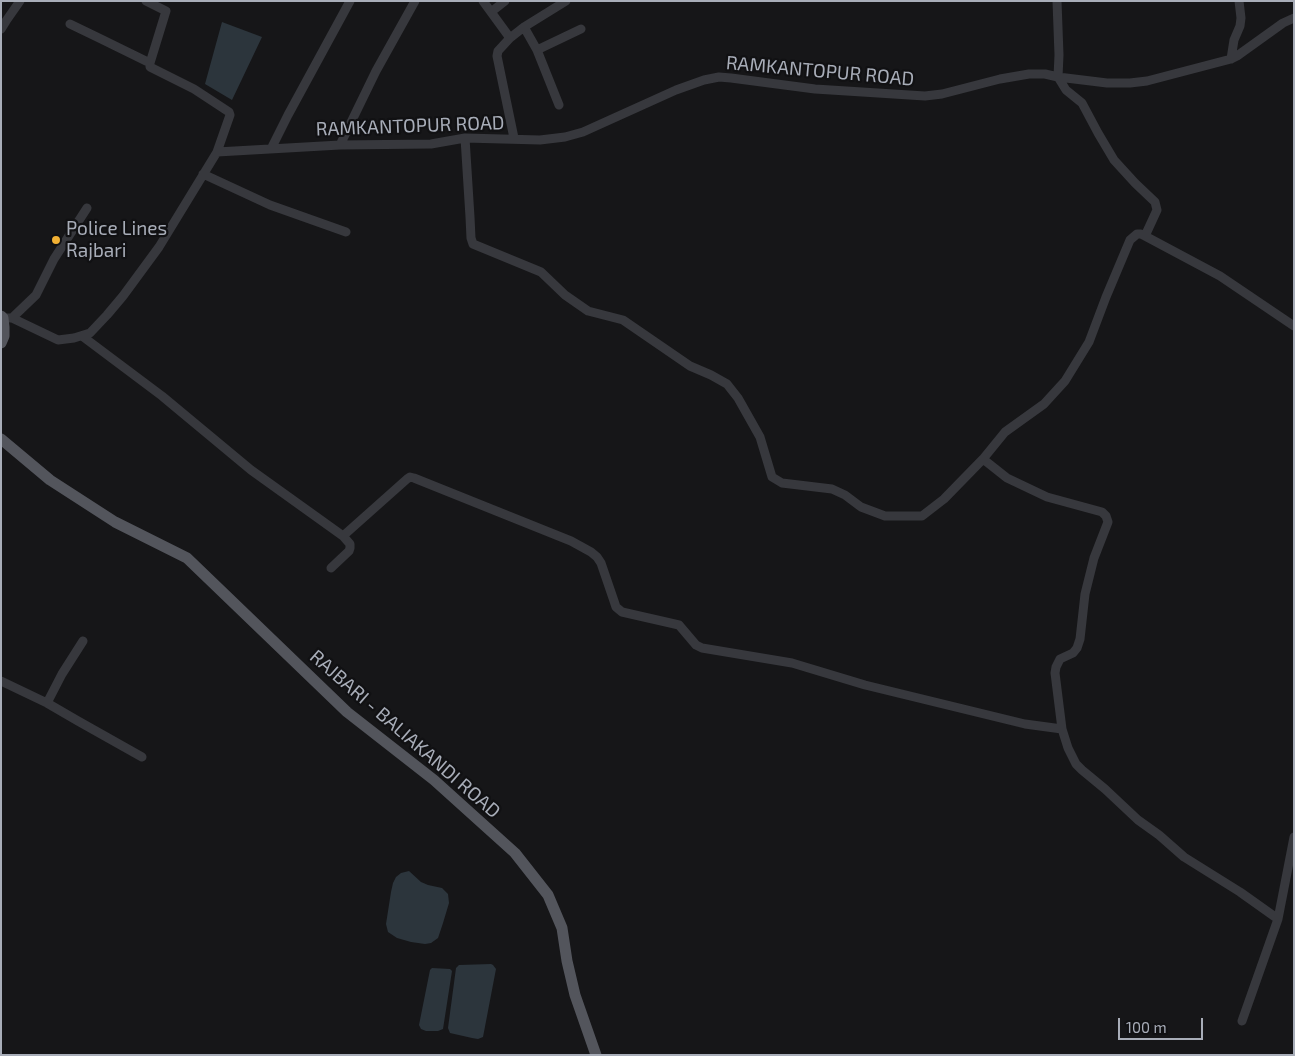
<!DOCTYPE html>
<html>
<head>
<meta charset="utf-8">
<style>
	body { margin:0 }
	#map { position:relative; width:1295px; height:1056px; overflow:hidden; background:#161618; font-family:"Exo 2",sans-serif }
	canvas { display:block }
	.frame { position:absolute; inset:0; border:2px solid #a8adb8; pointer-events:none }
	.scale { position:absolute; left:1118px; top:1018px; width:85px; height:22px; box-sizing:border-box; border:2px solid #a8adb8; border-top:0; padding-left:6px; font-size:15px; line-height:18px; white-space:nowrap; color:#a8adb8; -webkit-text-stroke:4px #111113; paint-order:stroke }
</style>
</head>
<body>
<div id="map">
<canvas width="1295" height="1056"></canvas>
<div class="frame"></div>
<div class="scale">100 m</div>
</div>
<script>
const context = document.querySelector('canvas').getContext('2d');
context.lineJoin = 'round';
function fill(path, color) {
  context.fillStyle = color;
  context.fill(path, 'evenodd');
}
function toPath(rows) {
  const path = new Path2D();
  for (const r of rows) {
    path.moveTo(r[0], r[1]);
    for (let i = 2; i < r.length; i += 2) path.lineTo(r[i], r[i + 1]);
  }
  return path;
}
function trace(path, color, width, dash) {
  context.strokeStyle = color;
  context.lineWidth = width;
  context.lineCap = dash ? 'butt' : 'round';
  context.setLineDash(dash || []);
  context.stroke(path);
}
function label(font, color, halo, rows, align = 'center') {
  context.font = font + ' "Exo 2",sans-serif';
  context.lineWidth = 4.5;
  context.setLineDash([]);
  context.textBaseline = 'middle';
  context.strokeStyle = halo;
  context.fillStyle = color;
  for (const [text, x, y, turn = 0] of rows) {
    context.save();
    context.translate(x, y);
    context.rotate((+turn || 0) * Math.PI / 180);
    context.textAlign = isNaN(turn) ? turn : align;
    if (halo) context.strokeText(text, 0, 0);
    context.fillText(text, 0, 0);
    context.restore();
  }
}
fill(toPath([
	[222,22,262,37,232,100,205,84],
	[409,871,421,882,428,885,442,888,448,894,449,903,443,923,438,938,431,943,425,944,411,942,397,938,388,932,386,924,391,892,393,883,396,877,401,873],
	[491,964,493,965,496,969,483,1037,478,1039,472,1038,450,1033,448,1028,456,968,459,965],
	[432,968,450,969,452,971,443,1029,438,1031,426,1031,421,1029,419,1025,430,970]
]), '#2c353c');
trace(toPath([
	[483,1,510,38],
	[1057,1,1059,55,1058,77,1066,90,1082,103,1098,133,1114,160,1135,183,1155,202,1157,210,1145,236,1220,276,1294,326],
	[491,12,505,1],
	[70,24,99,38,150,63],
	[524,27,537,50,559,105],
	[1,29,6,21,20,1],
	[537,50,581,29],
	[1231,59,1234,40,1240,26,1241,18,1239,1],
	[465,138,470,217,471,238,473,244,541,272,565,295,588,311,623,320,690,366,711,375,727,384,738,398,760,437,772,477,782,483,832,489,845,495,861,507,885,516,922,516,944,499,983,459,1007,478,1047,497,1102,512,1106,516,1108,522,1094,558,1085,594,1080,639,1077,648,1073,653,1060,659,1056,667,1055,673,1062,729,1068,748,1076,764,1082,770,1105,789,1138,820,1159,835,1184,857,1240,892,1278,919],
	[514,138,497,56,498,51,510,38,524,27,566,1],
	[340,145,376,71,415,1],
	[271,149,288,115,350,1],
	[217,152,340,145,431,144,465,138,540,140,565,137,583,132,676,90,704,80,719,77,731,78,815,89,925,96,942,94,1000,79,1029,74,1045,74,1058,77,1107,83,1130,83,1147,81,1231,59,1237,56,1283,23,1294,18],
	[203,174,270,205,346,232],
	[3,318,12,318,58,340,74,338,90,333,107,315,123,296,159,247,217,152,230,115,229,112,194,89,150,67,150,63,166,11,146,1],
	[12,318,36,295,54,259,87,208],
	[82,336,162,396,251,470,343,536,407,479,410,477,414,478,571,541,591,552,597,557,601,563,614,601,616,607,622,612,679,625,696,645,702,648,792,663,865,685,1025,724,1062,729],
	[983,459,1005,432,1044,404,1065,381,1089,342,1106,297,1130,240,1137,234,1141,234,1145,236],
	[331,568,349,551,350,548,350,544,343,536],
	[1,681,47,703,78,721,142,757],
	[47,703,62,674,83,641],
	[1242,1021,1278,919,1294,837]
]), '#37383d', 9);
trace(toPath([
	[1,316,3,318,4,327,4,336,1,343],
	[1,439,50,480,115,522,187,558,347,712,434,780,515,853,548,895,562,928,567,961,575,995,596,1055]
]), '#53555c', 11);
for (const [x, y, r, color] of [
	[56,240,5,"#f2b134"]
]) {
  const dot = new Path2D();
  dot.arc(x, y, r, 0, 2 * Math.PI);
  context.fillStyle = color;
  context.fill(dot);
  trace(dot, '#111113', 2);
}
label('19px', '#a8adb8', '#111113', [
	["RAMKANTOPUR ROAD",820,71,5],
	["RAMKANTOPUR ROAD",410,126,-2],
	["RAJBARI - BALIAKANDI ROAD",405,734,41]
]);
label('19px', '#a8adb8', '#111113', [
	["Police Lines",66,229],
	["Rajbari",66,251]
], 'left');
</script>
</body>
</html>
